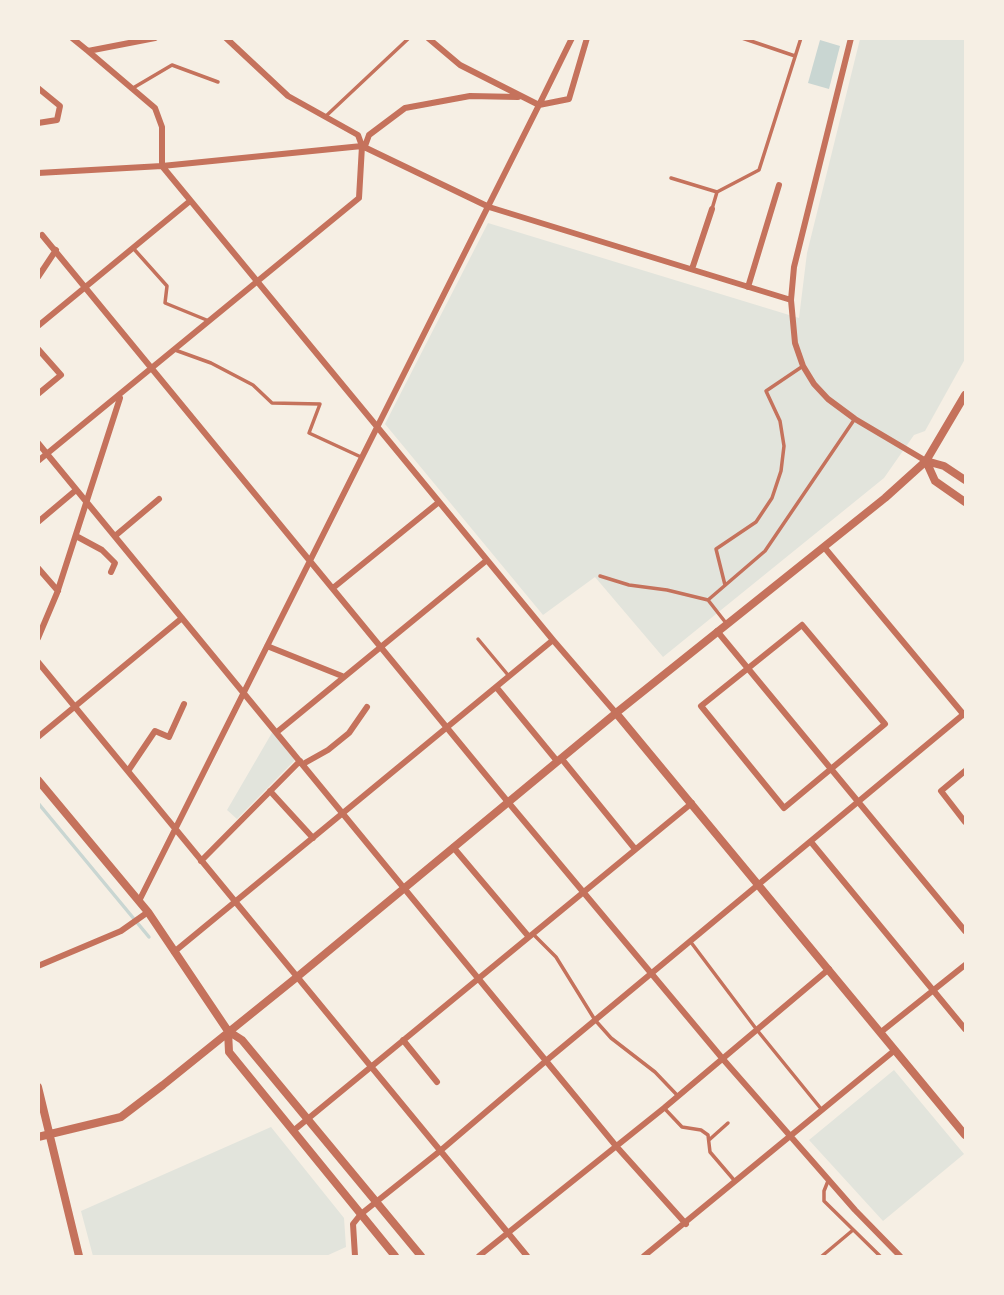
<!DOCTYPE html>
<html>
<head>
<meta charset="utf-8">
<style>
	body { margin:0 }
	#map { position:relative; width:1004px; height:1295px; overflow:hidden; background:#f6efe4; font-family:Cabin,sans-serif }
	canvas { display:block }
	.frame { position:absolute; inset:0; border:40px solid #f6efe4; pointer-events:none }
</style>
</head>
<body>
<div id="map">
<canvas width="1004" height="1295"></canvas>
<div class="frame"></div>
</div>
<script>
const context = document.querySelector('canvas').getContext('2d');
context.lineJoin = 'round';
function fill(path, color) {
  context.fillStyle = color;
  context.fill(path, 'evenodd');
}
function toPath(rows) {
  const path = new Path2D();
  for (const r of rows) {
    path.moveTo(r[0], r[1]);
    for (let i = 2; i < r.length; i += 2) path.lineTo(r[i], r[i + 1]);
  }
  return path;
}
function trace(path, color, width, dash) {
  context.strokeStyle = color;
  context.lineWidth = width;
  context.lineCap = dash ? 'butt' : 'round';
  context.setLineDash(dash || []);
  context.stroke(path);
}
fill(toPath([
	[860,39,965,39,965,359,925,431,914,435,884,478,663,657,595,577,543,615,385,424,488,223,799,318,807,253],
	[273,731,295,760,237,819,227,810],
	[894,1070,964,1154,883,1221,809,1140],
	[271,1127,344,1218,346,1247,326,1256,93,1256,81,1211]
]), '#e2e4dc');
fill(toPath([
	[820,40,840,46,829,89,808,83]
]), '#c9d6d2');
trace(toPath([
	[38,803,149,937]
]), '#c9d6d2', 3.5);
trace(toPath([
	[742,38,795,56],
	[133,88,172,65,218,82],
	[326,116,409,38],
	[671,178,717,192],
	[712,209,717,192,759,170,801,38],
	[133,248,167,286,165,303,209,321],
	[175,350,211,363,253,385,272,403,320,404,309,433,361,457],
	[600,576,629,585,667,590,708,600,765,551,854,420],
	[725,585,716,549,756,522,772,498,781,471,784,446,780,421,766,391,803,366],
	[708,600,726,623],
	[478,639,508,675],
	[533,934,556,957,595,1020,611,1038,655,1072,677,1095],
	[690,941,757,1030,822,1110],
	[665,1109,682,1127,701,1130,708,1135,710,1152,734,1180],
	[709,1140,728,1123],
	[828,1181,824,1191,824,1201,880,1256],
	[822,1256,853,1230]
]), '#c5725c', 3.5);
trace(toPath([
	[72,38,88,51,155,38],
	[428,38,460,65,539,105,572,38],
	[851,38,794,267,791,300,795,343,803,366,814,384,828,399,855,419,926,461],
	[88,51,155,108,162,127,162,166,553,640,616,713],
	[38,88,60,106,57,120,38,123],
	[365,146,369,135,405,108,470,96,518,97],
	[38,173,162,166,362,146,489,207,791,300],
	[42,235,508,802,722,1058,855,1210,900,1256],
	[692,269,712,209],
	[38,277,56,250],
	[748,287,779,185],
	[38,326,190,201],
	[38,349,61,375,38,394],
	[38,443,616,1146,686,1224],
	[38,461,359,198,362,146,358,135,288,96,226,38],
	[38,522,76,490],
	[76,536,102,550,115,563,111,572],
	[115,536,159,499],
	[824,547,964,715],
	[38,568,58,591],
	[333,588,439,502],
	[802,625,885,724,784,808,701,706,802,625],
	[717,631,965,931],
	[38,638,57,593,120,398],
	[267,646,342,676],
	[38,662,527,1256],
	[497,688,557,761],
	[277,732,487,560],
	[38,737,182,618],
	[561,758,635,849],
	[303,764,328,750,349,733,367,707],
	[128,771,155,731,169,737,184,704],
	[965,771,941,791,965,822],
	[270,791,313,838],
	[811,842,965,1029],
	[453,847,529,937],
	[201,861,300,761],
	[139,901,539,105,569,99,587,38],
	[174,952,553,640],
	[38,966,121,931,148,912],
	[881,1032,965,965],
	[403,1040,437,1082],
	[293,1131,692,803],
	[355,1256,353,1224,361,1214,440,1151,547,1060,965,713],
	[479,1256,664,1108,829,969],
	[644,1256,895,1050]
]), '#c5725c', 6);
trace(toPath([
	[926,461,935,481,965,502],
	[926,461,944,466,965,480],
	[616,713,965,1135],
	[38,780,148,912,228,1031],
	[38,1087,79,1256],
	[38,1137,121,1117,163,1085,297,977,616,713,885,498,926,461,965,395],
	[395,1256,229,1052,228,1031,242,1040,421,1256]
]), '#c5725c', 8);
</script>
</body>
</html>
